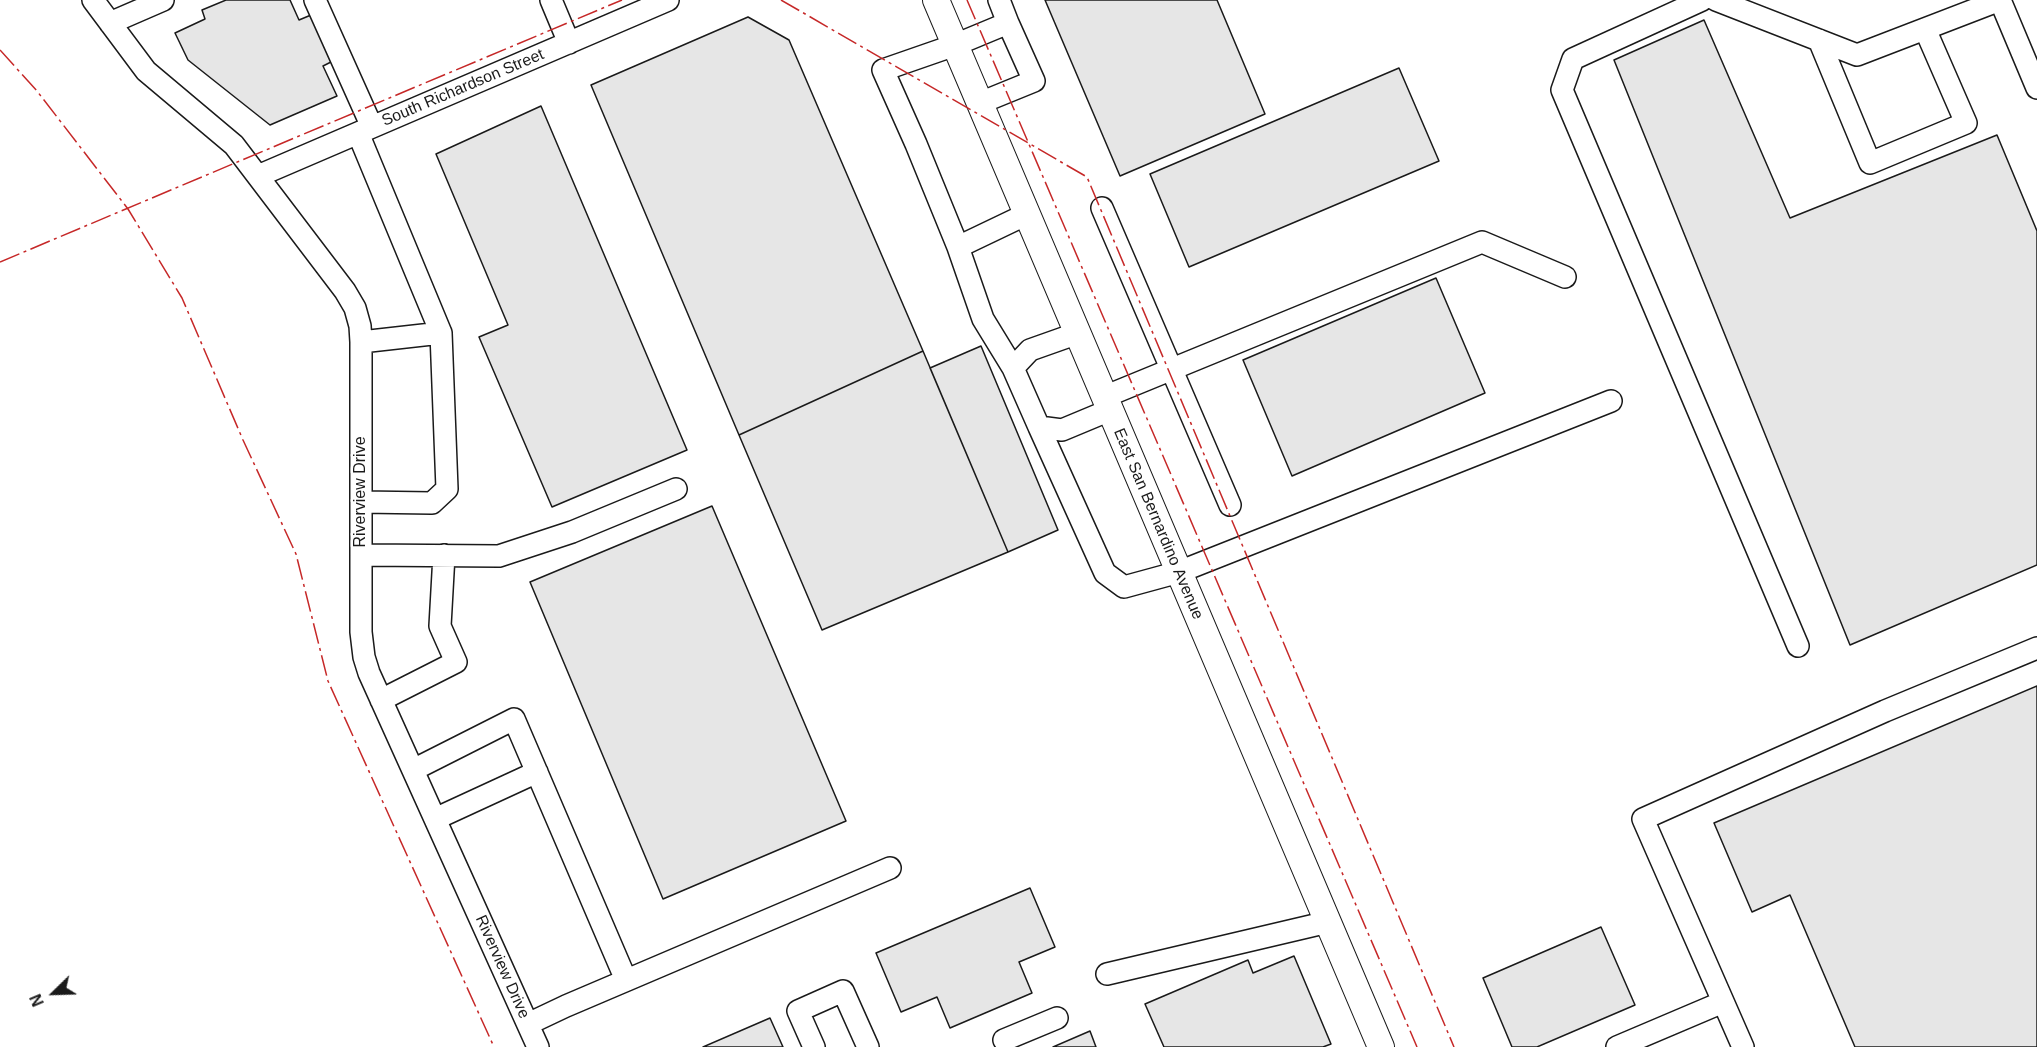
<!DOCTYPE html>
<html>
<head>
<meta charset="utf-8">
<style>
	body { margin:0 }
	#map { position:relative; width:2037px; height:1047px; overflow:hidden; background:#fff; font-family:Arial,sans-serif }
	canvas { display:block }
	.north { position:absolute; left:24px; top:963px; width:60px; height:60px; -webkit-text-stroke:4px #fff; paint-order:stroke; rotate:247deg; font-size:16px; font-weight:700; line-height:24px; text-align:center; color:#1a1a1a }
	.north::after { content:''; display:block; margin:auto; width:21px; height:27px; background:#1a1a1a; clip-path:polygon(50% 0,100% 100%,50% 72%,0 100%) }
</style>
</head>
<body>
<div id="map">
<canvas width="2037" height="1047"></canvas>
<div class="north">N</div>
</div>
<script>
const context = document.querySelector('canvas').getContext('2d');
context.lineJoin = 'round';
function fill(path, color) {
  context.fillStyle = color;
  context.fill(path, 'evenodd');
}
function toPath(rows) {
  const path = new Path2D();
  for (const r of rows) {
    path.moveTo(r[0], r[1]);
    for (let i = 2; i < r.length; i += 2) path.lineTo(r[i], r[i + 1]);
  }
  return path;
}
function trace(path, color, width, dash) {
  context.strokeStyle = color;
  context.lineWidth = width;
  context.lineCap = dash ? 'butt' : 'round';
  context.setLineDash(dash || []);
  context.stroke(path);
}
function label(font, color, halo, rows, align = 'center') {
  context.font = font + ' Arial,sans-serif';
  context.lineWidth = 4.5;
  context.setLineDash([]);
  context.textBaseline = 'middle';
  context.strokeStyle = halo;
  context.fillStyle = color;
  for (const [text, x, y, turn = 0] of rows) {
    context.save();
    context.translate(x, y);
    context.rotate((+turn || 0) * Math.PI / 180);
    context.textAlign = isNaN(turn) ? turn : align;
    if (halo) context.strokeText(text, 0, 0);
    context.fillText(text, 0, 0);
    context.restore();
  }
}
const building = toPath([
	[226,0,290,0,299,20,311,15,331,62,323,66,337,96,270,125,188,60,175,33,205,19,202,10,226,0],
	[1045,0,1217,0,1265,114,1120,176,1045,0],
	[748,17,789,40,923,351,739,435,591,85,748,17],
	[1704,20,1790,218,1997,135,2037,231,2037,565,1850,645,1614,60,1704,20],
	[1399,68,1439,161,1189,267,1150,174,1399,68],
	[541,106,687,450,552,507,479,337,508,325,436,154,541,106],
	[1436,278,1485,393,1292,476,1243,360,1436,278],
	[981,346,1058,530,1008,552,930,368,981,346],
	[923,351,1008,552,822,630,739,435,923,351],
	[712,506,846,821,663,899,530,582,712,506],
	[2037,686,2037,1047,1855,1047,1790,895,1752,912,1714,823,2037,686],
	[1030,888,1055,947,1019,962,1032,993,950,1028,937,997,901,1012,876,953,1030,888],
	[1601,927,1635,1005,1537,1047,1512,1047,1483,978,1601,927],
	[1294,956,1331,1044,1323,1047,1164,1047,1145,1004,1248,960,1253,973,1294,956],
	[770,1018,783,1047,703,1047,770,1018],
	[1090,1031,1096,1047,1053,1047,1090,1031]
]);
fill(building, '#e6e6e6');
trace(building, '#1a1a1a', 1.5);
const minor = toPath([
	[93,0,146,71,234,145,345,291,355,308,360,326,361,342,361,632,364,657,369,673,538,1047],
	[315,0,372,127],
	[551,0,569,43],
	[1702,0,1573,59,1562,90,1798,646],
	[1716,0,1857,55,2000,0],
	[2000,0,2037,88],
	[110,23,163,0],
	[1819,40,1870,163,1966,123,1925,29],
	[980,103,1034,81,1008,23],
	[358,133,441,333,447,489,432,503,361,502],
	[258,176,668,0],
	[1102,208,1230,505],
	[1027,214,958,247,983,319,1013,368,1039,427,1062,430,1110,410],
	[958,247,916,144,883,70,955,45,1008,23,999,0],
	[361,342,441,333],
	[1013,368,1030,350,1078,333],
	[1104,397,1482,242,1565,277],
	[1039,427,1105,573,1124,587,1179,572,1611,401],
	[361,555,499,556,572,532,676,489],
	[381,700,456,662,440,626,444,555],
	[413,770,514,719,626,980],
	[435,819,537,772],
	[1107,974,1328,922],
	[528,1024,566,1006,890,868],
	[1004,1040,1057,1018],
	[814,1047,798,1011,843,991,868,1047],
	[1617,1047,1723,1002],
	[1743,1047,1643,819,1885,711,2037,648]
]);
const major = toPath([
	[936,0,1381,1047]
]);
trace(minor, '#1a1a1a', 24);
trace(major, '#1a1a1a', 28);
trace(minor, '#fff', 21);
trace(major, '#fff', 26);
trace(toPath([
	[781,0,1087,177,1454,1047],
	[967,0,1417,1047],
	[0,50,37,91,128,209,182,298,243,440,296,554,328,681,494,1047],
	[0,262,622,0]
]), '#c62828', 1.5, [21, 4.5, 3, 4.5]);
label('16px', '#1a1a1a', '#fff', [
	["South Richardson Street",463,88,-23],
	["Riverview Drive",361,492,-90],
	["East San Bernardino Avenue",1158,524,67],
	["Riverview Drive",502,967,66]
]);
</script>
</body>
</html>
